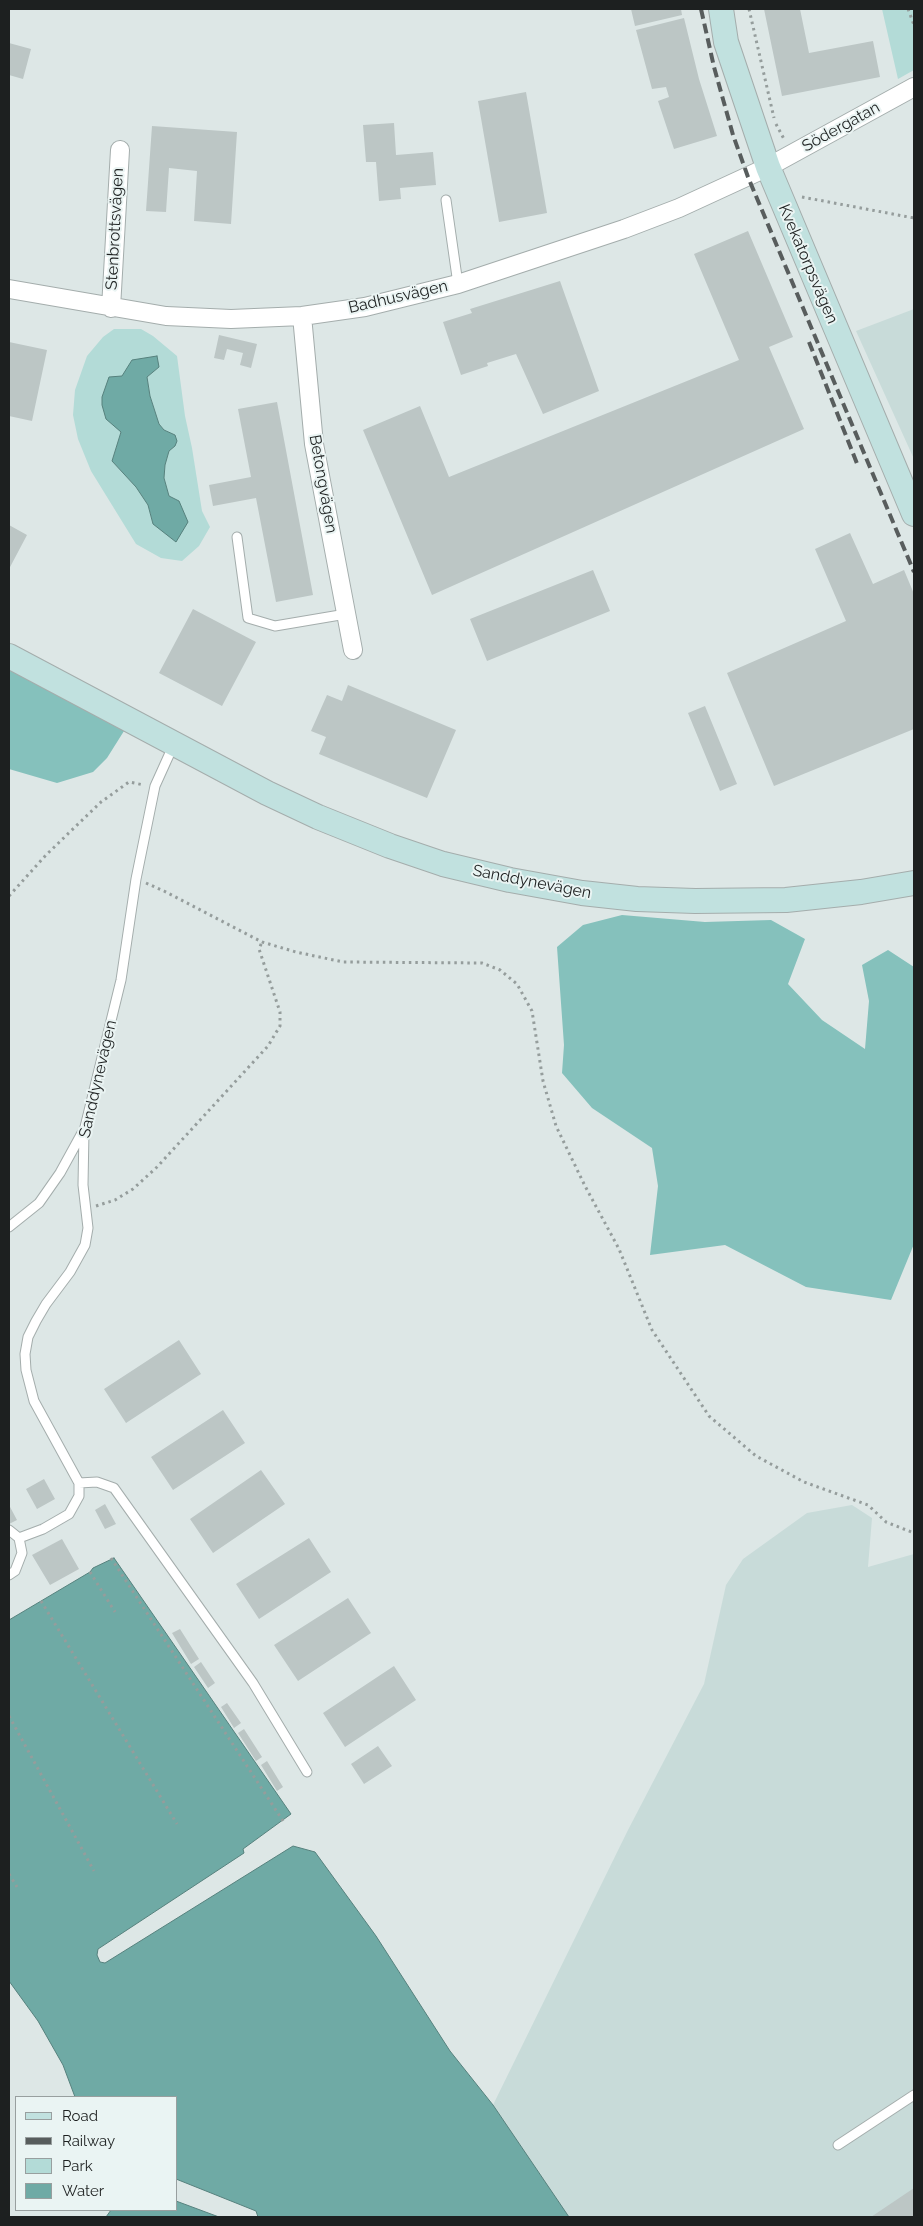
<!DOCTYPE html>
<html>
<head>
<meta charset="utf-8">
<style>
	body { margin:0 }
	#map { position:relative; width:923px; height:2226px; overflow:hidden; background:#dde7e6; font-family:Raleway,sans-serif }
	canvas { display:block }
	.frame { position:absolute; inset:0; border:10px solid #1d2020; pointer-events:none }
	.legend { position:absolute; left:15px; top:2096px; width:162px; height:115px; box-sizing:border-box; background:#eaf4f3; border:1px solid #989f9f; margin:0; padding:6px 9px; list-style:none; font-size:15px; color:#1d2020 }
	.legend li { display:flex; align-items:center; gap:10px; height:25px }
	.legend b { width:25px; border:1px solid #989f9f }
</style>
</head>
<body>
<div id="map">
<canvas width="923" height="2226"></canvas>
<div class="frame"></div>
<ul class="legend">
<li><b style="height:6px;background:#c1e1df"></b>Road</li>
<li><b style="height:6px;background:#585d5d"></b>Railway</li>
<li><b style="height:14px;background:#b3dbd7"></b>Park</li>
<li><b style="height:14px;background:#6faaa5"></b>Water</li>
</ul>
</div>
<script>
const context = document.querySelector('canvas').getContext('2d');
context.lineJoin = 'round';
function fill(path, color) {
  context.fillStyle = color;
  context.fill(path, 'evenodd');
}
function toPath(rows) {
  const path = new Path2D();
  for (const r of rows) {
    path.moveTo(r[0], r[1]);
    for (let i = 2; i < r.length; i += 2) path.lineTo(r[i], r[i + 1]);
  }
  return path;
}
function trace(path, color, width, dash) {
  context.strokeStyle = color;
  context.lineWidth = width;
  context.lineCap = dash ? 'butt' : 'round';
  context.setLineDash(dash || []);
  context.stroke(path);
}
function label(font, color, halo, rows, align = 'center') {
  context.font = font + ' Raleway,sans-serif';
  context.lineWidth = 4;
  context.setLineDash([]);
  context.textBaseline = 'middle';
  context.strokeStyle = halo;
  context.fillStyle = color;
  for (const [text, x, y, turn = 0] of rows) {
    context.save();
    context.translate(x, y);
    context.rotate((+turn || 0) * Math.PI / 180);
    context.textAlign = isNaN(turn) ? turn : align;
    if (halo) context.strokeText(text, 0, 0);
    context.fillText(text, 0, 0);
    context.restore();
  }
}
fill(toPath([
	[914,309,914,459,856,331],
	[852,1505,872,1518,868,1567,914,1554,914,2217,569,2217,493,2105,628,1830,704,1684,726,1585,743,1559,807,1513]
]), '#c8dbd9');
fill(toPath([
	[882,9,914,9,914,70,898,79],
	[114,329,141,329,153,336,177,356,185,416,192,448,202,511,210,527,199,546,182,561,161,558,136,544,91,471,78,439,73,415,75,390,87,356,103,337],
	[132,360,159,367,147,377,150,396,159,424,164,430,175,435,175,446,169,451,165,465,164,478,169,496,179,501,153,524,148,505,136,487,112,461,121,432]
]), '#b3dbd7');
fill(toPath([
	[9,668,124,731,107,758,93,772,57,783,9,769],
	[622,915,705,922,771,920,805,939,788,984,822,1020,865,1049,869,1001,862,965,888,950,914,967,914,1244,891,1300,806,1287,725,1245,650,1255,658,1186,652,1148,592,1108,562,1073,564,1045,557,947,583,925]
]), '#85c1bc');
const water = toPath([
	[157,356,159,367,147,377,150,396,159,424,164,430,175,435,177,441,175,446,169,451,165,465,164,478,169,496,179,501,188,522,176,542,153,524,148,505,136,487,112,461,121,432,106,419,102,405,102,397,109,377,122,376,132,360,157,356],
	[114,1558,291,1814,243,1849,244,1853,98,1949,97,1955,100,1962,105,1963,293,1846,315,1852,376,1936,450,2051,493,2105,569,2217,258,2217,256,2211,176,2179,176,2097,75,2097,63,2065,38,2021,9,1981,9,1620,90,1572,93,1568,114,1558],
	[176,2201,219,2217,106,2217,111,2210,176,2210,176,2201]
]);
fill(water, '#6faaa5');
trace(water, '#56817d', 1);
fill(toPath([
	[631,9,681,9,682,15,635,26],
	[764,9,800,9,809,53,873,41,880,77,782,96],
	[684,18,699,79,717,136,674,149,658,101,669,97,666,87,652,89,636,30],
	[9,43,31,49,23,79,9,75],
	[526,92,547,213,499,222,478,101],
	[394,123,396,155,433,152,436,185,400,188,401,199,379,201,376,162,366,162,363,125],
	[152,126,237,132,231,224,194,221,197,171,169,168,166,212,146,211],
	[748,231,793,337,769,347,804,429,432,595,363,430,420,406,449,477,739,360,694,254],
	[560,281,599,391,543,414,516,354,487,363,488,366,461,375,443,322,472,313,470,309],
	[219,335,257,344,251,368,240,365,243,353,227,349,224,360,214,358],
	[9,342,47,350,32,421,9,416],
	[277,402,313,595,276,602,256,498,213,506,209,485,251,477,238,409],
	[9,525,27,535,9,569],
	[850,533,873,584,904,570,914,594,914,729,774,786,727,673,846,621,815,549],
	[593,570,610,611,487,661,470,619],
	[193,609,256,642,222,706,159,673],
	[348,685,456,730,427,798,319,754,326,737,311,731,327,695,342,701],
	[705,706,737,784,720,791,688,713],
	[179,1340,201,1374,126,1423,104,1389],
	[223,1410,245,1443,173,1490,151,1457],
	[261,1470,285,1504,213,1553,190,1519],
	[44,1479,55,1499,37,1509,26,1489],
	[105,1504,116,1524,105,1529,95,1510],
	[9,1505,17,1520,9,1524],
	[309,1538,331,1572,259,1619,236,1584],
	[62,1539,79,1569,50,1585,32,1555],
	[348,1598,371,1633,298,1681,274,1645],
	[180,1629,199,1659,191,1664,172,1633],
	[201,1662,215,1683,208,1688,194,1667],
	[394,1666,416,1700,345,1747,323,1713],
	[227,1703,241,1723,234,1728,221,1707],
	[244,1729,262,1757,256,1761,238,1733],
	[378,1746,392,1766,364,1784,351,1764],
	[267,1761,283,1787,277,1791,261,1765],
	[914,2188,914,2217,871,2217]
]), '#bcc6c5');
const lane = toPath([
	[446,200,458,284],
	[237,537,248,618,275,626,346,614],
	[9,1227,39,1203,60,1173,82,1133],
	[79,1483,97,1482,114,1488,253,1683,307,1772],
	[9,1530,19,1538,22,1553,15,1571,9,1575],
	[19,1538,43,1529,69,1514,79,1496,79,1483,34,1401,26,1370,25,1354,28,1337,36,1321,46,1304,70,1272,85,1245,88,1228,83,1185,84,1131,121,980,136,879,155,786,174,744],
	[838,2145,914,2095]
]);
const street = toPath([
	[9,289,166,316,231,319,302,316,365,307,458,284,624,229,679,208,768,167,914,87],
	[111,308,120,150],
	[302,316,314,444,353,650]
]);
const secondary = toPath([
	[721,9,726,42,768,167,914,514],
	[9,656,267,793,318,817,390,846,443,864,510,880,582,893,637,899,695,901,786,900,861,892,914,883]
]);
trace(lane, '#a4adac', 11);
trace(street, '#a4adac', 20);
trace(secondary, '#a4adac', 26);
trace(toPath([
	[749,9,774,118],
	[908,9,914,25],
	[776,124,784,139,786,138],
	[802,197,914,218],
	[146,883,164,891,262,942,296,952,343,962,482,963,500,970,517,984,532,1011,543,1081,556,1126,585,1186,619,1249,652,1330,709,1416,756,1456,804,1482,868,1505,886,1522,914,1533],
	[9,896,46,855,101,802,129,782,144,785],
	[96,1206,115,1200,133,1189,157,1167,268,1046,280,1026,280,1012,259,949,262,942],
	[111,1558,283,1821],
	[90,1572,115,1612],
	[41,1601,177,1824],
	[9,1716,94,1871],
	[9,1874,17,1887]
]), '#959d9c', 3, [2.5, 4]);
trace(lane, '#fff', 9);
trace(street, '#fff', 18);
trace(secondary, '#c1e1df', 24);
trace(toPath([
	[701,9,714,67,733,135,748,177,914,572],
	[809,342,858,466]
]), '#585d5d', 4, [10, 5]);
label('16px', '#1d2020', '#eaf4f3', [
	["Södergatan",841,127,-29],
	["Stenbrottsvägen",115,229,-87],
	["Kvekatorpsvägen",808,264,67],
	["Badhusvägen",398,297,-13],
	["Betongvägen",323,484,80],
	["Sanddynevägen",532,882,11],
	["Sanddynevägen",98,1079,-77]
]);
</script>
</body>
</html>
